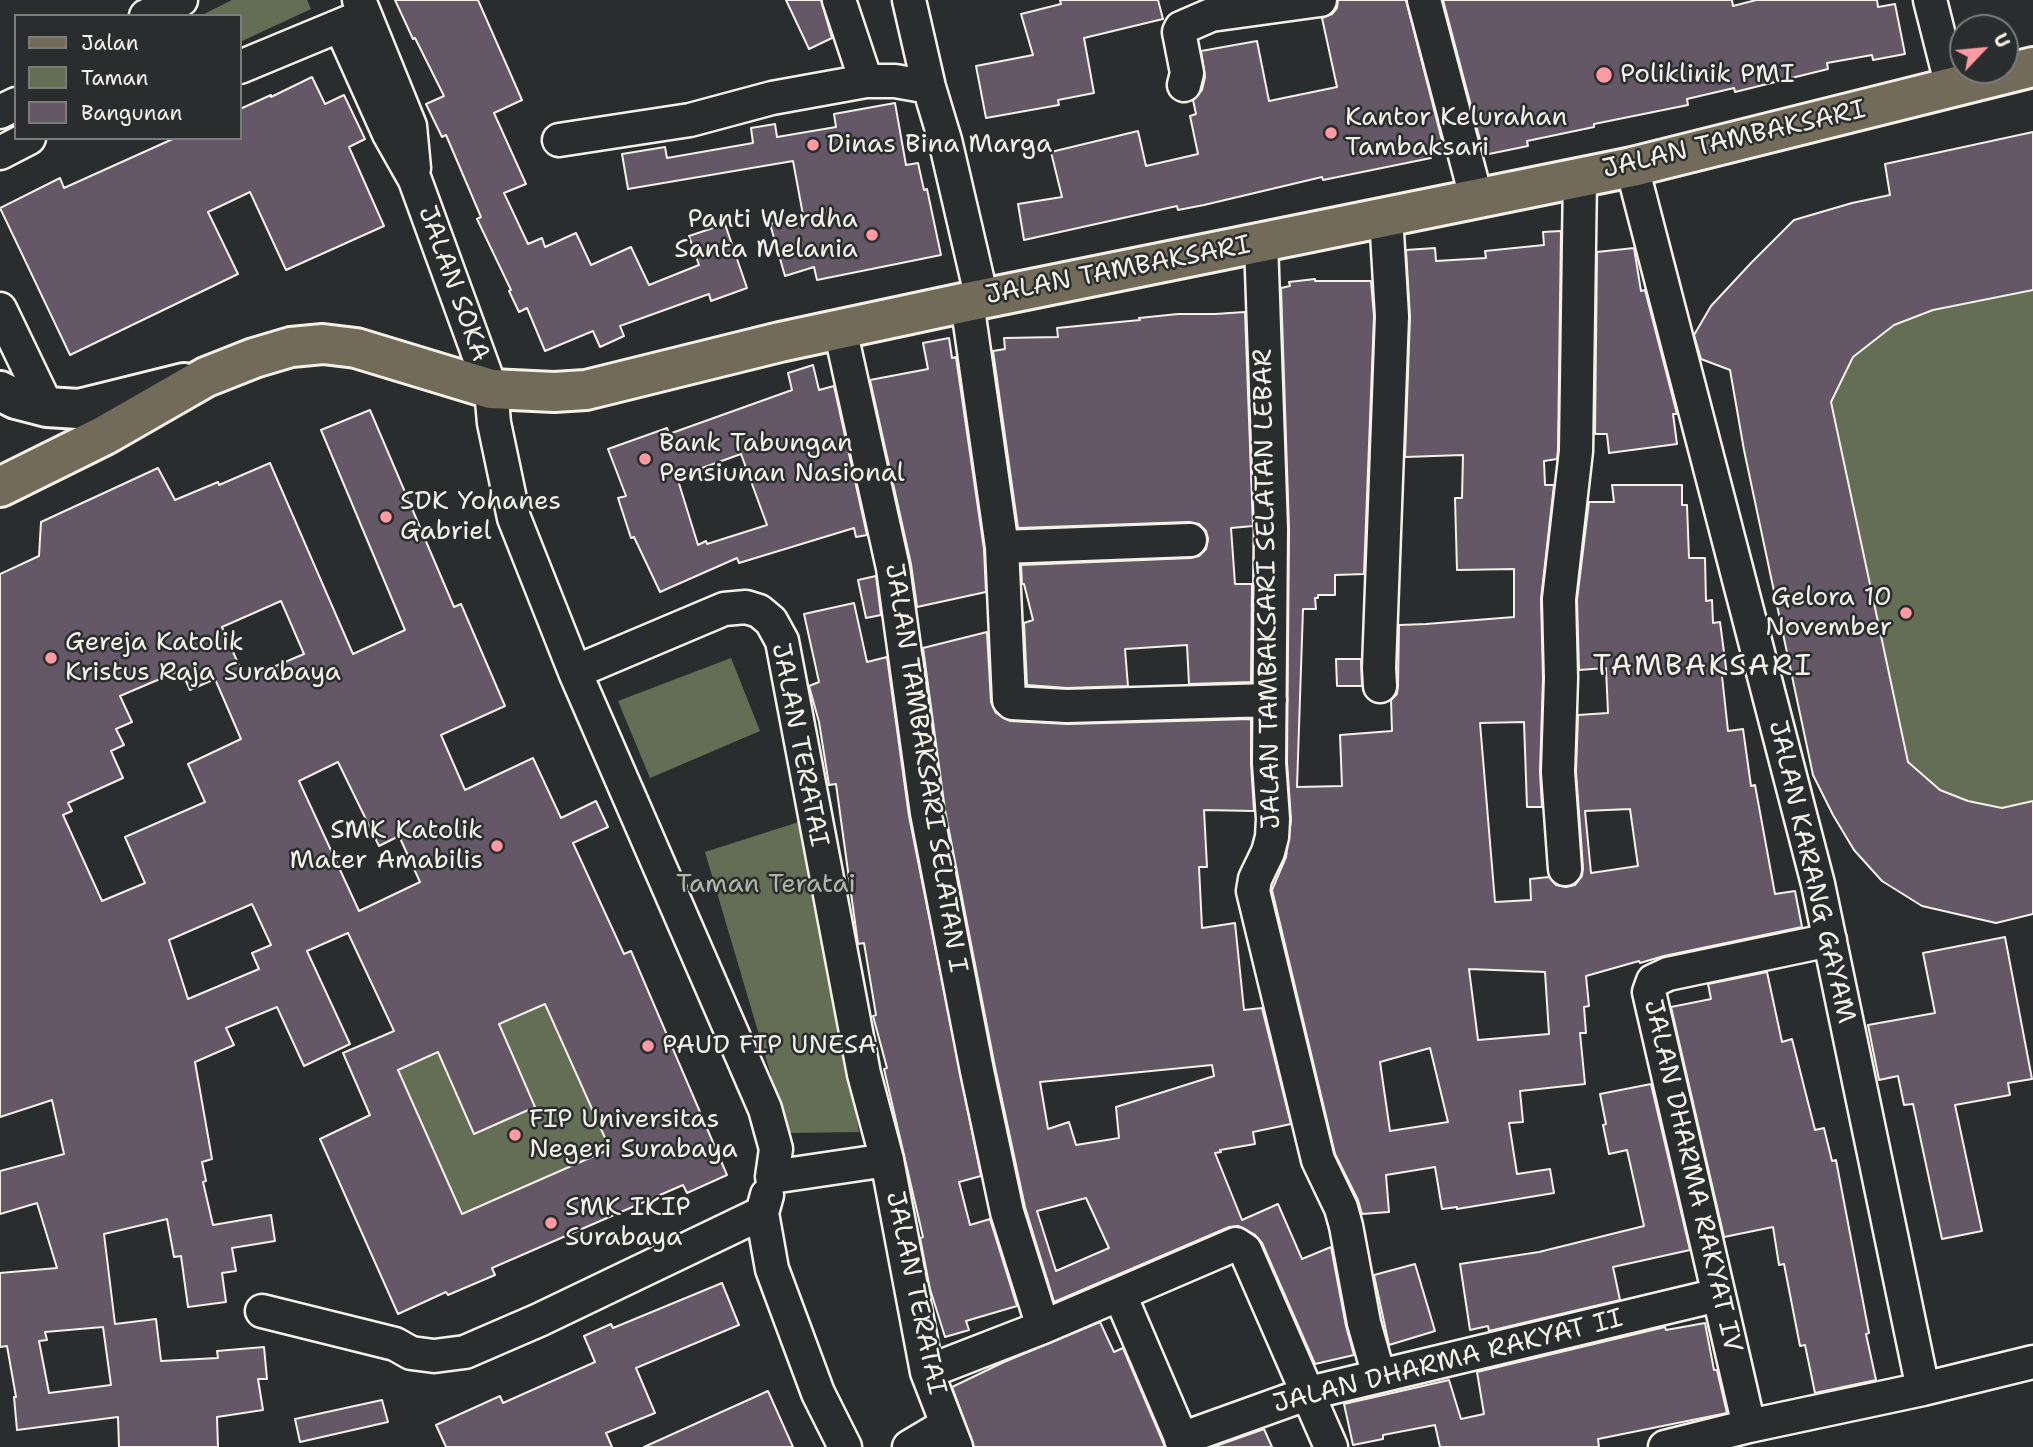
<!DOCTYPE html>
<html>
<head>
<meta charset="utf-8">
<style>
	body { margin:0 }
	#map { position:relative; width:2033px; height:1447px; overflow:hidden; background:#2a2d2e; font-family:"Shantell Sans",sans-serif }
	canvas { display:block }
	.legend { position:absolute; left:14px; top:14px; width:228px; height:126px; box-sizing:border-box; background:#2a2d2e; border:2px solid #7b7b78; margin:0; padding:9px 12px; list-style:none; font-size:21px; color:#f4f1e8 }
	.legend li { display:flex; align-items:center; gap:14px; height:35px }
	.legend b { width:35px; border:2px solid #7b7b78 }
	.north { position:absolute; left:1949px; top:14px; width:70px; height:70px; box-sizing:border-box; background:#2a2d2e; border:2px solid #7b7b78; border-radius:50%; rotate:64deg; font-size:19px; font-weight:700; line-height:28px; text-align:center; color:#f4f1e8 }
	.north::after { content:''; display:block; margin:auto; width:24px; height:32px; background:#ff9aa2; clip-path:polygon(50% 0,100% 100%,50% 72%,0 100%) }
</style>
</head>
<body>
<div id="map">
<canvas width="2033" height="1447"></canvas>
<ul class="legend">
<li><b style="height:9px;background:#726b5a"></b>Jalan</li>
<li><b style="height:19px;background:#646e55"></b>Taman</li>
<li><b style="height:19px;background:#645866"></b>Bangunan</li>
</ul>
<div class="north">U</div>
</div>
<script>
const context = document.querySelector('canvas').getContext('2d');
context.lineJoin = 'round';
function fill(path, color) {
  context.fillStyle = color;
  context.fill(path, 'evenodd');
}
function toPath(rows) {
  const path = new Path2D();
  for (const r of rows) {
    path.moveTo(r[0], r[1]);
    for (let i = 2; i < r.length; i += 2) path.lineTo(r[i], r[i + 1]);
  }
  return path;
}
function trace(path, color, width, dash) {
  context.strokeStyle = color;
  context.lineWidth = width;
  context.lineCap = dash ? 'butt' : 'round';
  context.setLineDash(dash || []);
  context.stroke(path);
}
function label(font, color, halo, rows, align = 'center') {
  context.font = font + ' "Shantell Sans",sans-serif';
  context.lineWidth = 5;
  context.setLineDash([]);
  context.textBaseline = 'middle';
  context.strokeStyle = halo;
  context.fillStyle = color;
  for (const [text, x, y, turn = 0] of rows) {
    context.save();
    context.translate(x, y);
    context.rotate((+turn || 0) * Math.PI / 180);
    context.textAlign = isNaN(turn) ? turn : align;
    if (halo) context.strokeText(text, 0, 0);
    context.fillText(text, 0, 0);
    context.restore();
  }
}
fill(toPath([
	[232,0,307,0,311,9,240,42,240,16,200,16],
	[2033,132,2033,914,2017,918,1972,917,1922,906,1882,881,1854,850,1833,815,1813,775,1730,370,1685,352,1711,306,1751,263,1794,220,1852,203,1890,195,1885,164],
	[731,658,760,731,650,778,618,701],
	[805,820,859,1132,788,1133,705,852],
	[545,1004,610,1149,462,1214,398,1070,438,1052,474,1134,535,1107,499,1024]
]), '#646e55');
const building = toPath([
	[395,0,478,0,522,100,494,113,526,184,504,193,528,244,542,238,545,247,576,233,591,265,631,247,649,285,699,265,689,236,725,224,747,288,711,301,709,294,620,326,624,336,600,347,593,331,545,351,527,308,519,312,509,291,511,290,477,219,481,217,446,135,442,137,426,104,444,96,415,38,413,39,395,0],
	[786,0,821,0,832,38,809,49,786,0],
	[1060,0,1158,0,1163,19,1084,38,1094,93,1058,100,1059,105,986,118,976,66,1033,55,1021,14,1061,4,1060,0],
	[1338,0,1406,0,1445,152,1430,155,1431,158,1323,180,1322,177,1204,205,1178,210,1177,206,1024,240,1018,204,1062,197,1051,152,1138,131,1146,166,1198,154,1190,116,1196,114,1193,100,1202,90,1205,77,1201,51,1257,41,1269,101,1337,87,1322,18,1332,14,1337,8,1338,0],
	[1443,0,1732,0,1733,6,1756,0,1877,0,1878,7,1895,4,1905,54,1873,60,1872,55,1827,63,1828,69,1735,92,1734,88,1687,99,1688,105,1594,124,1594,127,1527,141,1528,146,1484,155,1443,0],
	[312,77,325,104,344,95,365,139,349,147,384,226,286,270,250,192,208,212,238,274,70,355,0,208,60,178,64,188,175,138,240,138,240,109,271,95,271,97,312,77],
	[895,103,906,165,918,163,924,190,927,189,941,255,817,280,814,267,785,276,770,224,803,215,793,161,628,189,622,154,665,147,667,158,753,143,751,128,775,124,777,137,836,127,834,114,895,103],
	[2033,132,2033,290,1933,310,1894,325,1853,357,1831,402,1908,762,1940,790,1968,801,2002,808,2033,801,2033,914,1996,923,1922,906,1882,881,1854,850,1833,815,1813,775,1744,450,1730,370,1701,359,1694,335,1711,306,1751,263,1794,220,1852,203,1890,195,1885,164,2033,132],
	[1561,231,1558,450,1557,459,1544,461,1545,485,1554,485,1541,599,1543,678,1540,772,1542,807,1527,807,1524,722,1480,723,1495,902,1531,900,1530,879,1549,877,1556,885,1566,887,1575,885,1582,876,1583,868,1576,772,1578,715,1608,713,1606,668,1579,670,1577,600,1589,502,1614,502,1612,485,1682,485,1682,505,1687,505,1689,558,1705,558,1706,601,1712,600,1713,623,1720,622,1727,675,1722,676,1728,731,1743,729,1751,786,1755,785,1775,894,1795,891,1802,927,1664,956,1640,963,1639,961,1586,976,1589,1006,1584,1007,1586,1033,1580,1033,1585,1084,1520,1091,1523,1122,1509,1123,1517,1174,1550,1169,1554,1193,1457,1209,1457,1207,1442,1209,1435,1167,1386,1175,1389,1212,1362,1214,1358,1200,1335,1154,1272,890,1286,857,1291,820,1287,762,1289,529,1281,288,1290,286,1289,282,1315,279,1315,281,1371,281,1374,316,1364,574,1335,575,1335,595,1318,595,1318,598,1315,598,1316,609,1303,609,1297,787,1342,786,1340,735,1392,731,1391,700,1397,694,1398,685,1399,625,1426,624,1514,617,1514,569,1457,570,1455,498,1462,498,1463,455,1405,457,1410,317,1406,250,1435,248,1436,261,1486,258,1485,251,1544,245,1543,232,1561,231],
	[1630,809,1638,866,1591,873,1585,811,1630,809],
	[1469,969,1545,972,1549,1034,1478,1040,1469,969],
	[1430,1048,1448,1122,1390,1131,1380,1062,1430,1048],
	[1634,248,1641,291,1645,290,1677,414,1673,414,1677,444,1609,453,1607,434,1595,434,1597,252,1634,248],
	[1245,312,1253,526,1231,528,1235,584,1252,584,1251,682,1189,684,1187,645,1125,649,1128,686,1067,688,1027,685,1024,623,1033,620,1024,584,1022,584,1021,565,1191,558,1199,556,1206,549,1208,539,1206,531,1199,524,1189,522,1018,528,993,351,1005,349,1004,338,1058,337,1057,328,1140,320,1139,318,1178,314,1215,314,1245,312],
	[949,338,952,358,956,357,984,549,986,592,917,607,911,564,870,380,928,369,923,343,949,338],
	[813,365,819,390,834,386,867,535,856,537,854,528,739,563,737,558,660,592,634,537,631,538,618,498,626,496,608,449,667,428,669,434,792,390,788,373,813,365],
	[741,454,767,525,707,544,706,541,698,545,677,477,741,454],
	[370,410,454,607,461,604,505,706,441,735,465,790,533,758,561,818,596,801,608,827,573,843,624,954,631,951,727,1175,687,1193,683,1185,492,1268,495,1275,448,1295,446,1292,398,1314,320,1139,370,1115,343,1053,394,1031,348,933,307,951,350,1044,304,1066,277,1007,226,1028,234,1045,195,1062,212,1159,202,1162,206,1181,203,1182,213,1225,271,1215,275,1241,232,1248,236,1271,222,1273,226,1302,188,1307,181,1256,174,1257,167,1219,104,1234,115,1324,156,1319,161,1361,218,1358,217,1351,264,1347,267,1379,258,1379,263,1410,217,1417,218,1447,119,1447,118,1417,17,1430,14,1397,16,1397,7,1346,0,1347,0,1273,57,1268,37,1203,0,1214,0,1171,64,1154,52,1100,0,1117,0,574,39,556,41,522,158,468,175,500,218,482,219,485,270,463,353,654,405,630,321,430,370,410],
	[281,601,304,654,245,679,222,627,281,601],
	[181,670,190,690,215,679,241,739,188,764,205,802,125,837,145,883,102,901,63,815,72,811,68,803,123,778,111,751,124,745,116,729,132,722,120,696,181,670],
	[338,762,379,846,399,836,420,882,359,911,299,781,338,762],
	[252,904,271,945,252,953,259,969,188,999,169,940,252,904],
	[545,1004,610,1149,462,1214,398,1070,438,1052,474,1134,535,1107,499,1024,545,1004],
	[103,1327,111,1385,49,1393,39,1341,47,1340,45,1332,103,1327],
	[876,576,881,615,866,618,858,580,876,576],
	[854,603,867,662,887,657,909,816,981,1176,959,1182,970,1225,990,1219,1017,1306,966,1321,969,1330,945,1337,930,1289,920,1238,923,1237,884,1069,887,1068,873,1016,876,1015,864,943,858,944,836,784,829,785,819,722,809,686,819,682,804,614,854,603],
	[987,632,991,702,996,713,1010,721,1068,724,1251,719,1251,763,1254,811,1204,810,1207,867,1199,867,1202,928,1235,923,1244,1010,1262,1008,1291,1124,1253,1132,1255,1144,1220,1150,1221,1152,1215,1153,1242,1220,1278,1204,1302,1259,1331,1247,1346,1326,1354,1355,1315,1364,1262,1243,1255,1235,1238,1226,1229,1227,1054,1302,1025,1207,995,1067,945,810,923,648,987,632],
	[1212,1065,1214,1076,1116,1107,1119,1138,1076,1145,1069,1122,1048,1129,1040,1082,1212,1065],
	[1086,1198,1109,1248,1056,1271,1037,1211,1086,1198],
	[1336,659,1361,659,1362,686,1337,686,1336,659],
	[2005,937,2032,1079,2008,1083,2010,1095,1955,1105,1982,1231,1942,1239,1913,1104,1904,1105,1898,1076,1879,1080,1868,1025,1935,1013,1923,953,2005,937],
	[1767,972,1782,1042,1792,1039,1815,1130,1824,1128,1832,1161,1836,1160,1869,1333,1866,1334,1876,1380,1815,1393,1805,1345,1800,1346,1784,1264,1779,1265,1773,1227,1724,1237,1671,1007,1711,999,1708,984,1767,972],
	[1651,1084,1690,1250,1613,1267,1620,1300,1489,1331,1488,1326,1470,1330,1460,1264,1539,1252,1644,1226,1627,1150,1609,1154,1603,1125,1606,1124,1600,1094,1651,1084],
	[1415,1264,1435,1331,1389,1345,1374,1275,1415,1264],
	[722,1283,739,1325,636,1368,655,1413,606,1433,612,1447,446,1447,436,1425,500,1396,503,1403,595,1362,584,1336,611,1324,613,1328,722,1283],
	[1100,1322,1114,1352,1123,1348,1165,1447,974,1447,952,1387,1004,1362,1100,1322],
	[1705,1323,1714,1370,1717,1370,1727,1413,1598,1439,1599,1447,1440,1447,1435,1425,1383,1435,1383,1439,1353,1445,1344,1404,1449,1380,1461,1419,1484,1414,1477,1372,1665,1327,1666,1330,1705,1323],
	[768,1391,793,1447,644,1447,768,1391],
	[382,1400,388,1422,300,1442,295,1419,382,1400],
	[1264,1429,1272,1447,1213,1447,1264,1429]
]);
fill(building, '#645866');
trace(building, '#f4f1e8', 2);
const minor = toPath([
	[359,0,410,126,414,168],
	[839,0,866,81,895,81,929,87],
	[909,0,929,87,945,140,982,299],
	[1424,0,1476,197],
	[1930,0,1952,87],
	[146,16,181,0],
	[341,27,389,134,415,180,491,389,494,423,514,518,575,672,765,1109,776,1149,772,1177,887,1160],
	[240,67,358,18],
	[1184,85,1187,73,1179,32,1181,28,1211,15,1320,0],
	[0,112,16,104],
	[559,140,690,120,772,98,866,81],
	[0,153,29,138],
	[1632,167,1818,884,1923,1389],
	[1261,242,1271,529,1269,763,1273,819,1272,837,1268,852,1255,879,1253,891,1318,1160,1341,1208,1346,1226,1364,1323,1379,1376],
	[967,302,1002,547,1009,700,1012,703,1067,706,1270,700],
	[0,309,47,407],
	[840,329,893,568,927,813,977,1071,1007,1212,1043,1327],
	[1002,547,1190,540],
	[575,672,724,609,746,607,759,611,771,621,782,641,864,1074,887,1160,927,1372,956,1447],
	[1380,686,1379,668,1392,316,1386,216],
	[1565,869,1558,772,1561,678,1559,599,1576,451,1580,176],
	[767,1195,762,1213,772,1269,818,1393,845,1447],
	[1120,1295,1185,1447],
	[262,1311,395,1344,411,1353,434,1356,465,1352,539,1320,762,1213],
	[927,1372,1043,1327,1236,1244,1245,1250,1331,1447],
	[1749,1426,1649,992,1653,981,1668,974,1830,940],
	[1181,1439,1309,1393,1718,1295],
	[909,1447,946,1425],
	[1665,1447,1749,1426,1923,1389,2033,1362]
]);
const secondary = toPath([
	[0,391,16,399,47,407,79,409,184,383]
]);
const primary = toPath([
	[0,487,105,435,206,377,254,358,291,347,323,344,356,348,491,389,554,392,586,390,780,342,967,302,1632,167,2033,67]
]);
trace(minor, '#f4f1e8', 37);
trace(secondary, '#f4f1e8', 44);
trace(primary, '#f4f1e8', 44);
trace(minor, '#2a2d2e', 32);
trace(secondary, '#2a2d2e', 38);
trace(primary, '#726b5a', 38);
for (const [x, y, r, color] of [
	[1604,75,9,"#ff9aa2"],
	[1331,133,7,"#ff9aa2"],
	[813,145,7,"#ff9aa2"],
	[872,235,7,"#ff9aa2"],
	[645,459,7,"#ff9aa2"],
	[386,517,7,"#ff9aa2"],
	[1906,613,7,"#ff9aa2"],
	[51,658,7,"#ff9aa2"],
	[497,846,7,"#ff9aa2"],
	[648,1046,7,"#ff9aa2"],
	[515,1135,7,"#ff9aa2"],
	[551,1223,7,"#ff9aa2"]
]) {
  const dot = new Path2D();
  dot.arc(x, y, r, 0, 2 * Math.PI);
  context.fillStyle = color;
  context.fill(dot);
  trace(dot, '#2a2d2e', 2.5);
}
label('26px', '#f4f1e8', '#2a2d2e', [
	["Poliklinik PMI",1620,75],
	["Kantor Kelurahan",1345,118],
	["Tambaksari",1345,148],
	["Dinas Bina Marga",827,145],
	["Panti Werdha",858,220,"right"],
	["Santa Melania",858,250,"right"],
	["Bank Tabungan",659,444],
	["Pensiunan Nasional",659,474],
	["SDK Yohanes",400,502],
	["Gabriel",400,532],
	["Gelora 10",1892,598,"right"],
	["November",1892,628,"right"],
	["Gereja Katolik",65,643],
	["Kristus Raja Surabaya",65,673],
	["SMK Katolik",483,831,"right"],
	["Mater Amabilis",483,861,"right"],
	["PAUD FIP UNESA",662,1046],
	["FIP Universitas",529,1120],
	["Negeri Surabaya",529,1150],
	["SMK IKIP",565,1208],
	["Surabaya",565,1238]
], 'left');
label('26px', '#f4f1e8', '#2a2d2e', [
	["JALAN TAMBAKSARI",1734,140,-13],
	["JALAN TAMBAKSARI",1118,271,-11],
	["JALAN SOKA",453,284,70],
	["JALAN TAMBAKSARI SELATAN LEBAR",1268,589,-91],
	["JALAN TERATAI",799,745,79],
	["JALAN TAMBAKSARI SELATAN I",925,768,81],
	["JALAN KARANG GAYAM",1811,872,77],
	["JALAN DHARMA RAKYAT IV",1692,1176,77],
	["JALAN TERATAI",915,1293,78],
	["JALAN DHARMA RAKYAT II",1448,1362,-14]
]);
label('26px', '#b3b6a6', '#2a2d2e', [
	["Taman Teratai",766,885]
]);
context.letterSpacing = '2px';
label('30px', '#f4f1e8', '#2a2d2e', [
	["TAMBAKSARI",1703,667]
]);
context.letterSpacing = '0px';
</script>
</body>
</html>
